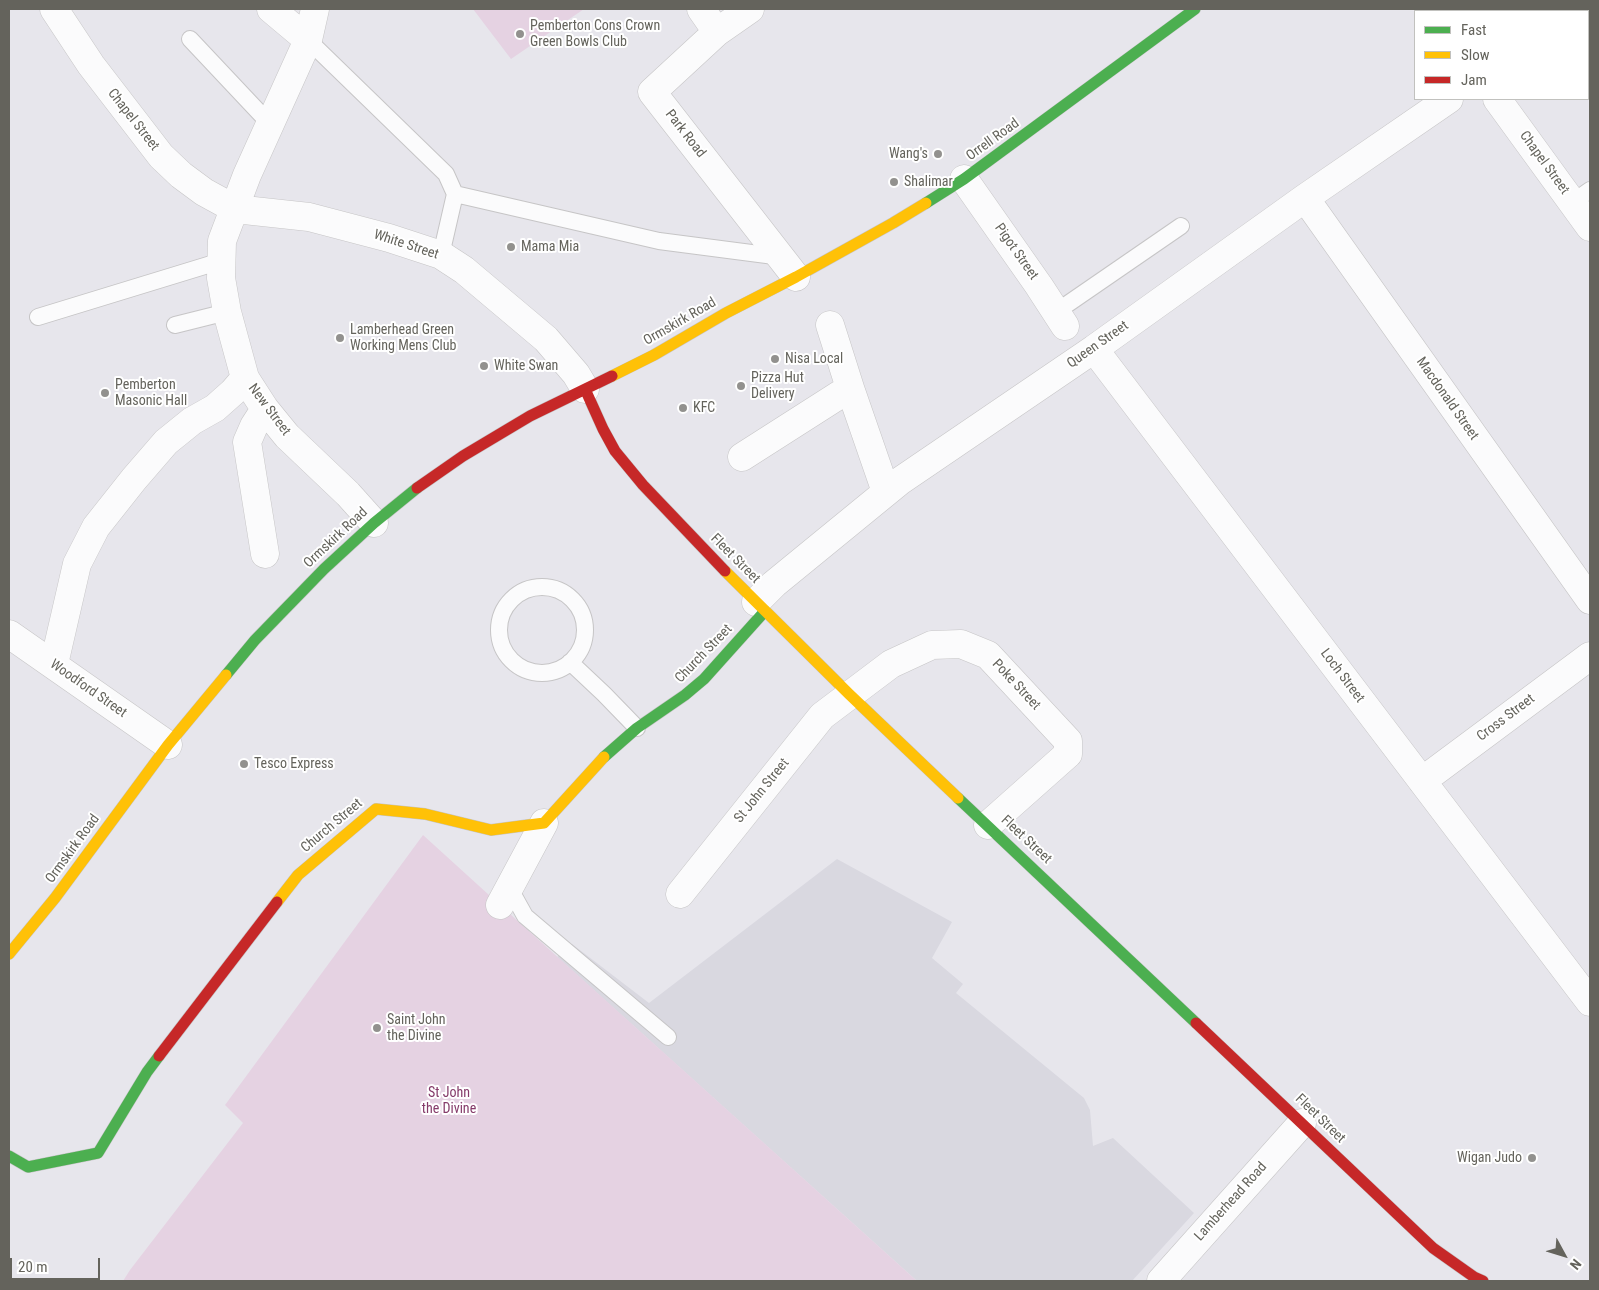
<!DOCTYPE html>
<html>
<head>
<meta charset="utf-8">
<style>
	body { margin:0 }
	#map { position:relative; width:1599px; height:1290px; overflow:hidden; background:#e7e6ec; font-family:"Roboto Condensed",sans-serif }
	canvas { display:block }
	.frame { position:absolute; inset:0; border:10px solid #64635c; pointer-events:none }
	.legend { position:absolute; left:1414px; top:10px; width:175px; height:90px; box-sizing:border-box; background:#fff; border:1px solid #c1c1be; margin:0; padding:6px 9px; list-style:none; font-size:15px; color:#64635c }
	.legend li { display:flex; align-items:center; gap:10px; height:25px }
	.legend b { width:25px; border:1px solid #c1c1be }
	.north { position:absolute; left:1539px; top:1230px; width:50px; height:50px; -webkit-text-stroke:4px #fff; paint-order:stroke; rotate:129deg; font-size:14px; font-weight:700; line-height:20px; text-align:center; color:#64635c }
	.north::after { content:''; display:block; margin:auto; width:18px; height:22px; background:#64635c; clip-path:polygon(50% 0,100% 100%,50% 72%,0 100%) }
	.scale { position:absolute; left:10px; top:1258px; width:90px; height:22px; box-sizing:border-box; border:2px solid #64635c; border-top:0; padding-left:6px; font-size:15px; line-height:18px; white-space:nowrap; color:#64635c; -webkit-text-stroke:4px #fff; paint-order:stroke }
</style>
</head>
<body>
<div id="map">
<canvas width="1599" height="1290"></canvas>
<div class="frame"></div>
<ul class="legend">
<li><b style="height:6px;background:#4caf50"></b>Fast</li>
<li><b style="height:6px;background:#ffc107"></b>Slow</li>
<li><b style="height:6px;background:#c62828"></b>Jam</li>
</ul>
<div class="north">N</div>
<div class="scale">20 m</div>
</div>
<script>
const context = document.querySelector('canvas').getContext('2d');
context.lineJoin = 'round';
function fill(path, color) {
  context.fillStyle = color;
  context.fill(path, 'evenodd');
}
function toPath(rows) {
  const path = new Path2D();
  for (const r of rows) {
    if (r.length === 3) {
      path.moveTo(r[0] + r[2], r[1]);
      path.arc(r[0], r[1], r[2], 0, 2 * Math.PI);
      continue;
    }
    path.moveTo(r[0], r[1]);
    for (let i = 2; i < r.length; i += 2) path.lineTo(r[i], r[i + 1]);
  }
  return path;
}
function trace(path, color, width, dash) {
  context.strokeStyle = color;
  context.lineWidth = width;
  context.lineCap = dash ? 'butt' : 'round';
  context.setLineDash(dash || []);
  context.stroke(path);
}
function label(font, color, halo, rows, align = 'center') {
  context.font = font + ' "Roboto Condensed",sans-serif';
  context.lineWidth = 4;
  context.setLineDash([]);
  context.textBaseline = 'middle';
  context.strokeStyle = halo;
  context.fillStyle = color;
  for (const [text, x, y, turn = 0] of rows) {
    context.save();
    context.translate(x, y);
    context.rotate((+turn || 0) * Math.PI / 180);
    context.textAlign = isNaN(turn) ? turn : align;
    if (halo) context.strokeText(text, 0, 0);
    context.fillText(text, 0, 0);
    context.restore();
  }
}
fill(toPath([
	[837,859,952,922,932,958,963,984,956,993,1084,1098,1090,1110,1093,1146,1113,1138,1194,1213,1132,1281,917,1281,557,957,572,944,649,1003]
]), '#d9d8e0');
fill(toPath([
	[473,9,584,9,511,59],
	[423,835,500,905,917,1281,123,1281,130,1270,243,1123,225,1105]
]), '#e5d2e2');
const lane = toPath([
	[190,39,270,124],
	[308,40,446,174,455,194,441,255],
	[455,194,659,241,782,257],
	[1573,202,1590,190],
	[1056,312,1181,226],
	[38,317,221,261],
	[175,325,227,312],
	[542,630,43],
	[570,662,604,694,637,728],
	[510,889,525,916,668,1037]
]);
const street = toPath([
	[54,9,91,65,161,156,181,175,204,192,235,209,309,217,389,238,441,255,464,270,546,339,576,374,585,389],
	[271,9,308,40],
	[315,9,308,40,247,175,222,241,221,278,227,312,245,378,265,409,287,436,348,494,374,523],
	[701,9,717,32],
	[750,9,717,32,652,92,796,277],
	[1432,9,1433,11],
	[1574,11,1577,9],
	[1497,99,1590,227],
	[964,179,1039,286,1065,326],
	[1305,198,1590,600],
	[830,325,850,388,886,492],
	[1094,349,1590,1002],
	[742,457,850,388],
	[265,554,247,442,254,426,265,409],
	[756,602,774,584,900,481,1094,349,1305,198,1449,99],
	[9,634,168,745],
	[54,664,77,564,96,527,134,479,166,442,192,421,215,408,233,392,245,378],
	[1422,781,1590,656],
	[680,894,822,716,891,664,932,645,961,644,988,655,1068,741,1068,754,988,825],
	[500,905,544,823],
	[1161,1281,1302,1123]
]);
const fast = toPath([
	[926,203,964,179,1195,9],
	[226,675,255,640,324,569,374,523,417,488],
	[604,757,637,728,685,695,704,679,765,611],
	[958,798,1196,1023],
	[9,1156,28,1167,98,1153,147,1072,159,1056]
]);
const slow = toPath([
	[612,376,654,355,726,313,796,277,893,223,926,203],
	[725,571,849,694,958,798],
	[277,902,298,875,376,809,425,814,491,830,544,823,604,757],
	[9,954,55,898,168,745,226,675]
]);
const jam = toPath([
	[585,389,603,429,615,451,643,485,725,571],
	[417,488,463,456,530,416,612,376],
	[1196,1023,1433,1248,1474,1277,1483,1281],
	[159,1056,277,902]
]);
trace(lane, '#c6c5c6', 18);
trace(street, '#c6c5c6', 29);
trace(fast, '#c5c4c5', 12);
trace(slow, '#c5c4c5', 12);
trace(jam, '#c5c4c5', 12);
trace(lane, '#fbfbfc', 16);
trace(street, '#fbfbfc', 28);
trace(fast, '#4caf50', 11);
trace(slow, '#ffc107', 11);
trace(jam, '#c62828', 11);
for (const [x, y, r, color] of [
	[520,34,5,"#92918e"],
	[938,154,5,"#92918e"],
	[894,182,5,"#92918e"],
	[511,247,5,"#92918e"],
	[340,338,5,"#92918e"],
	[775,359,5,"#92918e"],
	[484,366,5,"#92918e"],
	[741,386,5,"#92918e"],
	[105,393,5,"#92918e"],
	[683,408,5,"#92918e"],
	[244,764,5,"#92918e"],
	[377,1028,5,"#92918e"],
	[1532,1158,5,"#92918e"]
]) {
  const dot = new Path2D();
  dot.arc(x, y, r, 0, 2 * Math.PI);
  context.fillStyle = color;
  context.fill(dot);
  trace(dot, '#fff', 2);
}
label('14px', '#64635c', '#fff', [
	["Pemberton Cons Crown",530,26],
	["Green Bowls Club",530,42],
	["Wang's",928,154,"right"],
	["Shalimar",904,182],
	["Mama Mia",521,247],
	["Lamberhead Green",350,330],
	["Working Mens Club",350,346],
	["Nisa Local",785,359],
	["White Swan",494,366],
	["Pizza Hut",751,378],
	["Delivery",751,394],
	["Pemberton",115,385],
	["Masonic Hall",115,401],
	["KFC",693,408],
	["Tesco Express",254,764],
	["Saint John",387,1020],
	["the Divine",387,1036],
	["Wigan Judo",1522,1158,"right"]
], 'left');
label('14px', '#64635c', '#fff', [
	["Chapel Street",133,120,52],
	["Park Road",685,134,52],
	["Orrell Road",993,140,-36],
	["Chapel Street",1544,163,54],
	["White Street",406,245,18],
	["Pigot Street",1016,252,55],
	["Ormskirk Road",680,322,-30],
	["Queen Street",1098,345,-35],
	["Macdonald Street",1447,399,55],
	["New Street",269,410,53],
	["Ormskirk Road",336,538,-43],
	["Fleet Street",735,559,45],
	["Church Street",704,654,-46],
	["Loch Street",1342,676,53],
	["Poke Street",1016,685,47],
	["Woodford Street",88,689,35],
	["Cross Street",1506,718,-37],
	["St John Street",762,791,-51],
	["Church Street",332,826,-40],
	["Fleet Street",1026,840,43],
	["Ormskirk Road",73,849,-54],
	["Fleet Street",1320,1119,44],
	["Lamberhead Road",1231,1202,-48]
]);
label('14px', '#853b6a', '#fff', [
	["St John",449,1093],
	["the Divine",449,1109]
]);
</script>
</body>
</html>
